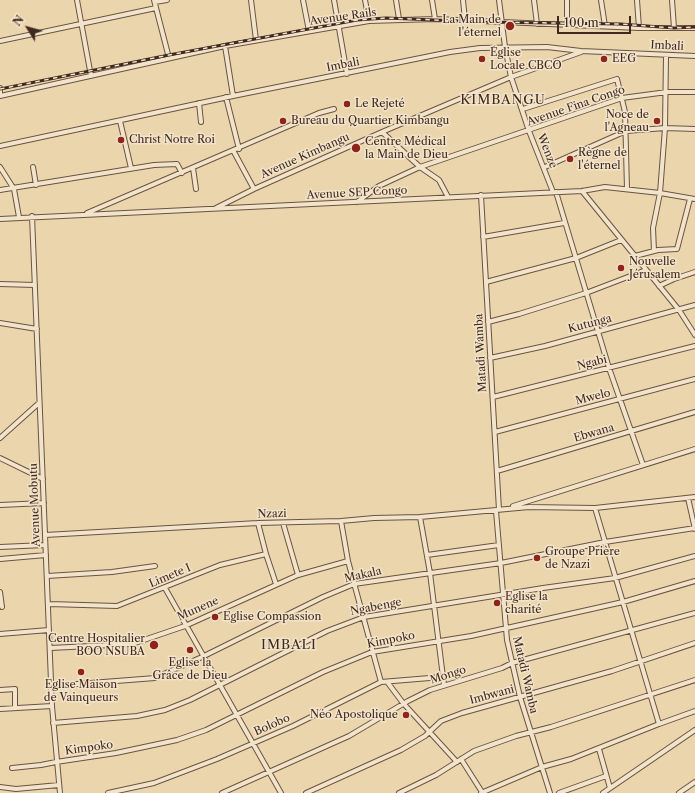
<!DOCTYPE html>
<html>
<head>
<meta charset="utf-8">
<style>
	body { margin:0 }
	#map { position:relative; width:695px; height:793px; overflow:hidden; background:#ebd5ad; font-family:"Libre Caslon Text",serif }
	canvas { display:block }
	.north { position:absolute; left:8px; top:8px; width:40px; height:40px; -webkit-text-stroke:3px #f2e4ca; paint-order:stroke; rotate:307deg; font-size:11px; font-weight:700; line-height:16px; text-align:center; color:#40281e }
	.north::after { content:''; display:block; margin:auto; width:14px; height:18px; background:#40281e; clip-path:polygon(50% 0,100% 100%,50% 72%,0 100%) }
	.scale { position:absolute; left:557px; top:16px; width:74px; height:18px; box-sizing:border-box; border:2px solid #40281e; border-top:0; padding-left:5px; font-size:12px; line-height:14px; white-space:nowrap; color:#40281e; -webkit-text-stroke:3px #f2e4ca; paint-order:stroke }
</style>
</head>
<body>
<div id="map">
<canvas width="695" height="793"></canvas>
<div class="north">N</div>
<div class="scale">100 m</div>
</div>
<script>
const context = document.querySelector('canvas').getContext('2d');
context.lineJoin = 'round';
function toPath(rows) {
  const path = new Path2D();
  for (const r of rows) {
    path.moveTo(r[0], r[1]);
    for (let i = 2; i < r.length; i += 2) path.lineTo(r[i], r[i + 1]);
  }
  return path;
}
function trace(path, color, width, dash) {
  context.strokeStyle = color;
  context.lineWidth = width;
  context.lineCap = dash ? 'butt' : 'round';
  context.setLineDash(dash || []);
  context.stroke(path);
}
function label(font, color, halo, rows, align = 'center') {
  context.font = font + ' "Libre Caslon Text",serif';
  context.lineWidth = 3;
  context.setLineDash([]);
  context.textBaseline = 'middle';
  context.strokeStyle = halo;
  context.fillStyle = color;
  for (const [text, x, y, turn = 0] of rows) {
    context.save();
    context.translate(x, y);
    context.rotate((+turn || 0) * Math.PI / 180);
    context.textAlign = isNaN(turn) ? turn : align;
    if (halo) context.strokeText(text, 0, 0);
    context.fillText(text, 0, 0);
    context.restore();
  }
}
const minor = toPath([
	[77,0,91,76],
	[154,0,169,58],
	[251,0,256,40],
	[303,0,309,31],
	[334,0,347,74],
	[365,0,369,21],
	[396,0,399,19],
	[432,0,435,19],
	[463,0,465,20],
	[499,0,505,47,511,77,529,131,553,192],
	[534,0,537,24],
	[567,0,567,25],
	[601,0,605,26],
	[637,0,639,28],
	[672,0,674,28],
	[155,2,167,0],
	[0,41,156,8],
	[225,46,233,96],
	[0,88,0,95],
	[0,96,225,46,369,21,435,19,639,28,695,28],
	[226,97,239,149],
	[199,103,201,122],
	[523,109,617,79,625,112,627,189],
	[120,121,131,168],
	[382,132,420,167,439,180,448,197],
	[0,146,233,96,450,52,480,48,547,47,581,51,695,56],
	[234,152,254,189],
	[0,167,14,189,19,217],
	[33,167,36,185],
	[545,167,626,131,665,128,695,129],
	[193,168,196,189],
	[0,190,154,165,177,164,182,173],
	[582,191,679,310,695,335],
	[556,192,609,368,643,465],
	[481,195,499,510],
	[357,202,379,186,420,167,622,98,667,92,695,92],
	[216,208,254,189,382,132,511,77,581,52],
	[87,213,319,113,334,109],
	[32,216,52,706,60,793],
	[0,219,582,191,605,187,660,193,695,199],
	[483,237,564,223],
	[654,251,653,228,660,193,665,128,666,56],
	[635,256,658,250,677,249,690,199],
	[486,282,576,258,621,240],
	[0,284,35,285],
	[659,286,674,279,695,272],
	[488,322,519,314,586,293,646,270],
	[0,323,37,329],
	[490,358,545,346,695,305],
	[493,397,695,346],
	[495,432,695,379],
	[0,438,39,403],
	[0,458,43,479],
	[497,471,695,412],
	[688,498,695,529],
	[0,505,44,503],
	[513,506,695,449],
	[595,508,659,724],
	[496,511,507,640,520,697,550,793],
	[420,517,430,573,444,685],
	[341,521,348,561,381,682],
	[283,523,298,575],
	[45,535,258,523,341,521,374,518,420,517,529,507,595,508,695,497],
	[0,547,45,545],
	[266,554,276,584],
	[427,555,499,545],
	[0,559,46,555],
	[47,576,112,572,155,566],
	[165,588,281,793],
	[0,592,2,607],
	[49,604,117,606,220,565,266,554,258,523],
	[0,634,49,630],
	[50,648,132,644,185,626,298,575,348,561],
	[388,683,403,703,457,762],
	[52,686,155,678,202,657,323,597,354,584,501,563,605,542,695,528],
	[0,690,15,689,15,708],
	[0,709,52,706],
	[53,723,137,716,165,710,190,700,327,631,364,617,543,588,615,578,695,556],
	[599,749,610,788],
	[461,759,482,792],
	[12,768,41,765,56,762,116,753,177,740,206,730,323,672,372,652,471,636,623,602,695,581],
	[0,787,16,789,59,785],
	[108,793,154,783,217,759,293,726,381,682,442,677],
	[222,793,349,736,408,701,430,690,502,668,512,663,695,613],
	[306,793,401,750,425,736,441,721,462,713,612,671,695,643],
	[399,793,436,775,474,751,516,736,551,727,695,680],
	[481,793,542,767,571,759,659,724,695,711],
	[559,793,606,776],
	[603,793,695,730],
	[679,793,695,782]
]);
trace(minor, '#6b5342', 6);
trace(minor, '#f2e4ca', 4);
const rail = toPath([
	[0,89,169,55,357,20,386,18,484,22,620,24,674,28,695,27]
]);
trace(rail, '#40281e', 3);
trace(rail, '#f2e4ca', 1.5, [4.5]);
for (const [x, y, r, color] of [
	[510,26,5,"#8f2418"],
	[482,59,4,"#8f2418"],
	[604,59,4,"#8f2418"],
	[347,104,4,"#8f2418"],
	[283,121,4,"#8f2418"],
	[657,121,4,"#8f2418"],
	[121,140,4,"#8f2418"],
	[356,148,5,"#8f2418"],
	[570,159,4,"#8f2418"],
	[621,268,4,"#8f2418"],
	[537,558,4,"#8f2418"],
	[497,603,4,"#8f2418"],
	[215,617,4,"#8f2418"],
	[154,645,5,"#8f2418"],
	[190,650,4,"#8f2418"],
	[81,672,4,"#8f2418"],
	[406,715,4,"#8f2418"]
]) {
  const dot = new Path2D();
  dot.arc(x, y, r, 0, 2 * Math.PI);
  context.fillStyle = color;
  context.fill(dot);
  trace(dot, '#f2e4ca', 1.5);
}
label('11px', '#40281e', '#f2e4ca', [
	["Avenue Rails",343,17,-8],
	["Imbali",667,46,3],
	["Imbali",343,65,-11],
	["Avenue Fina Congo",576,106,-19],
	["Wenze",547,151,68],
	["Avenue Kimbangu",305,156,-24],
	["Avenue SEP Congo",357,193,-3],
	["Kutunga",590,324,-15],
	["Matadi Wamba",481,353,-93],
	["Ngabi",592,363,-14],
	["Mwelo",593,397,-14],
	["Ebwana",594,433,-16],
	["Avenue Mobutu",35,505,-92],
	["Nzazi",272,514,-1],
	["Makala",363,575,-13],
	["Limete I",170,576,-23],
	["Ngabenge",376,607,-11],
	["Munene",198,609,-24],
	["Kimpoko",391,640,-11],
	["Mongo",448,675,-18],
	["Matadi Wamba",525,675,77],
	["Imbwani",492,695,-15],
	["Bolobo",272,725,-24],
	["Kimpoko",89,748,-8]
]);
label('11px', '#40281e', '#f2e4ca', [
	["La Main de",501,20,"right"],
	["l'éternel",501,33,"right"],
	["Église",490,53],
	["Locale CBCO",490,66],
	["EEG",612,59],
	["Le Rejeté",355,104],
	["Noce de",649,115,"right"],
	["l'Agneau",649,128,"right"],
	["Bureau du Quartier Kimbangu",291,121],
	["Christ Notre Roi",129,140],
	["Centre Médical",365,142],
	["la Main de Dieu",365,155],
	["Règne de",578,153],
	["l'éternel",578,166],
	["Nouvelle",629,262],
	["Jérusalem",629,275],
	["Groupe Prière",545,552],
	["de Nzazi",545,565],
	["Eglise la",505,597],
	["charité",505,610],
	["Eglise Compassion",223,617],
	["Centre Hospitalier",145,639,"right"],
	["BOO NSUBA",145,652,"right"],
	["Eglise la",190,663,"center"],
	["Grâce de Dieu",190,676,"center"],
	["Eglise Maison",81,685,"center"],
	["de Vainqueurs",81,698,"center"],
	["Néo Apostolique",398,715,"right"]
], 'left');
context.letterSpacing = '1px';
label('13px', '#40281e', '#f2e4ca', [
	["KIMBANGU",503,100],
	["IMBALI",289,645]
]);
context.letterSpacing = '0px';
</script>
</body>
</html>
